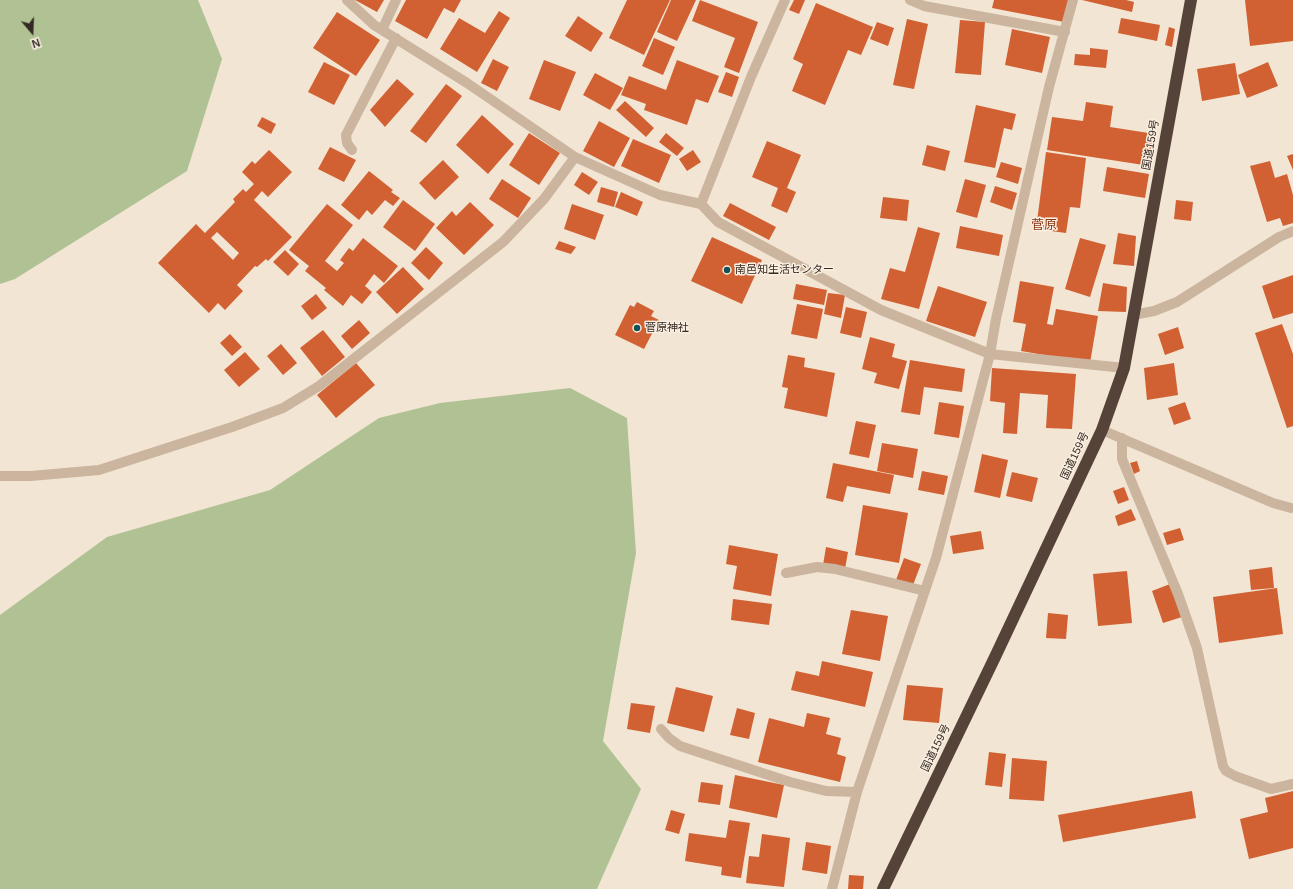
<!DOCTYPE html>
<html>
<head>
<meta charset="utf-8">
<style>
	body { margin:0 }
	#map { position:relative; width:1293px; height:889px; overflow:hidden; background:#f2e5d3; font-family:Helvetica,sans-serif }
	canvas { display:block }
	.north { position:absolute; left:12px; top:12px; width:40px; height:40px; -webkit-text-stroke:3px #faefe0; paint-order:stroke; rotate:161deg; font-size:11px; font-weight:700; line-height:16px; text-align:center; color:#342923 }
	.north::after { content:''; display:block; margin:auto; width:14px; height:18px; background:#342923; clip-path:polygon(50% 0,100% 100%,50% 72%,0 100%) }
</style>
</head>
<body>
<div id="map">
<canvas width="1293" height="889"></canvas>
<div class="north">N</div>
</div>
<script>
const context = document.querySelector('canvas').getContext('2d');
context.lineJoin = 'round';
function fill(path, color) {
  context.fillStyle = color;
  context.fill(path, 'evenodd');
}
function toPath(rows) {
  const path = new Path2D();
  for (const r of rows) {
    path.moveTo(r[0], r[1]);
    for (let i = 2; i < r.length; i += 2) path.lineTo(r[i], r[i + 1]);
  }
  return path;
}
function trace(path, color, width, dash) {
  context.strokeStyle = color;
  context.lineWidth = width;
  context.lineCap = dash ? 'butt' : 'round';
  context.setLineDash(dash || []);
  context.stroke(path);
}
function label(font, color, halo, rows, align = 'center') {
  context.font = font + ' Helvetica,"Noto Sans JP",sans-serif';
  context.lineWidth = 3;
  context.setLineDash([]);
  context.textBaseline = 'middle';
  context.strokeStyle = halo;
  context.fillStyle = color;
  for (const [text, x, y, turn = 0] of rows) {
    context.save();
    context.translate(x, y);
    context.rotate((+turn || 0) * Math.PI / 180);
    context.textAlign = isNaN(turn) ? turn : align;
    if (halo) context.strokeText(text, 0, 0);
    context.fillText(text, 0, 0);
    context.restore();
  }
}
fill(toPath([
	[0,0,198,0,222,59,187,171,15,279,0,284],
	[570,388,627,418,636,553,603,741,641,789,597,889,0,889,0,615,107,537,270,490,379,418,440,403]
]), '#b0c293');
fill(toPath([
	[355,0,384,0,377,12],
	[406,0,461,0,454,13,444,8,427,39,395,21],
	[627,0,670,0,644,55,609,38],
	[671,0,696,0,677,41,657,32],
	[700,0,758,22,739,73,724,67,735,38,692,21],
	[794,0,805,0,799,14,789,10],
	[994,0,1069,0,1064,22,992,8],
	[1082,0,1126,0,1134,2,1132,12],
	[1245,0,1293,0,1293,41,1250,46],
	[816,3,873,27,861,55,848,50,825,105,792,91,803,64,793,59],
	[499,11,510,18,477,72,440,49,459,18,485,33],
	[337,12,380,40,356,76,313,48],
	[578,16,603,33,591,52,565,36],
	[1121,18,1160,25,1157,41,1118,33],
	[907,19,928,24,914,89,893,85],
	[960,20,985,22,981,75,955,73],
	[877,22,894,28,888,46,870,39],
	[1169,27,1175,29,1172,47,1165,45],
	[1012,29,1050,37,1042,73,1005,65],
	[654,38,675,47,663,75,642,66],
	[1090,48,1108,50,1106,68,1074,65,1075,54,1090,55],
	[493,59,509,67,497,91,481,83],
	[544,60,576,72,560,111,529,99],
	[677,60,719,76,708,103,696,99,687,125,644,110,646,104,621,95,629,76,666,90],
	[324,62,350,75,334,105,308,92],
	[1268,62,1278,86,1247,98,1238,75],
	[1235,63,1240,94,1202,101,1197,69],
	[726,72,739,77,732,97,718,92],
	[595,73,623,88,610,110,583,95],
	[397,79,414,94,385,127,370,110],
	[446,84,462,96,426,143,410,131],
	[625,101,654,128,646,137,616,110],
	[1086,102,1113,106,1110,127,1155,134,1150,166,1047,150,1052,117,1083,121],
	[976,105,1016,114,1012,130,1004,128,995,168,964,162],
	[482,115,514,144,488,174,456,145],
	[262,117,276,124,271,134,257,126],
	[599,121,630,138,614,167,583,151],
	[529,133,560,153,539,185,509,165],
	[666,133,684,148,677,156,659,142],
	[633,139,671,155,659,183,621,166],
	[767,141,801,155,787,188,796,192,787,213,771,206,778,188,752,177],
	[927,145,950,151,945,171,922,165],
	[330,147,356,160,344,182,318,169],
	[269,150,292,172,268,197,262,191,254,200,292,237,268,261,266,259,257,267,255,266,237,285,243,291,225,310,218,303,209,313,158,263,196,224,205,233,235,202,233,199,243,189,246,192,254,184,242,172,252,161,255,164],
	[217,232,239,253,233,260,211,238],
	[693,150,701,162,687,171,679,159],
	[1046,152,1086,158,1080,208,1070,207,1066,233,1036,229],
	[1293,154,1293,170,1287,156],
	[443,160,459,177,435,200,419,183],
	[1270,161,1275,178,1287,174,1293,195,1293,223,1283,226,1280,218,1267,222,1250,166],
	[1001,162,1022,168,1018,184,996,177],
	[1107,167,1149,174,1145,198,1103,191],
	[369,171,393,190,391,192,400,198,393,206,385,200,372,215,367,210,359,220,341,205],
	[582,172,598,182,589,195,574,185],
	[502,179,531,198,518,218,489,199],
	[965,179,986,185,977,218,956,212],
	[995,186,1017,193,1012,210,990,202],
	[601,187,618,192,614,207,597,202],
	[621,192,643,202,637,216,615,207],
	[883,197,909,200,907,221,880,218],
	[403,200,435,224,415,251,383,227],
	[1176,200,1193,202,1191,221,1174,219],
	[470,202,494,225,464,255,436,228,452,211,456,216],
	[730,203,776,227,769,240,723,216],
	[327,204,353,225,325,261,337,271,344,263,340,260,349,248,353,251,363,238,398,266,384,283,374,274,365,286,372,292,362,304,351,295,343,306,324,290,326,288,305,271,309,266,289,250],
	[572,204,604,215,595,240,564,229],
	[960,226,1003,235,999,256,956,248],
	[918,227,940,233,919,309,881,299,890,268,905,272],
	[1118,233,1136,236,1134,266,1113,264],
	[712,237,762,260,742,304,691,281],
	[1080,238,1106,245,1090,297,1065,289],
	[559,241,576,247,571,254,555,249],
	[426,247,443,263,429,280,411,263],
	[285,250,299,264,288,276,273,262],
	[403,267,424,289,397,314,376,292],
	[1293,275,1293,313,1273,319,1262,286],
	[1020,281,1054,287,1047,324,1053,325,1056,309,1098,316,1090,363,1021,351,1026,324,1013,322],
	[1103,283,1127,287,1126,312,1098,311],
	[796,284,827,290,824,305,793,299],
	[938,286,987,302,975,337,926,321],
	[828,293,845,295,841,318,824,314],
	[316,294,327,308,312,320,301,306],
	[637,302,654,311,651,316,659,320,644,349,615,335,630,305,634,307],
	[797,304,823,309,817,339,791,334],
	[846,307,867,312,861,338,840,333],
	[359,320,370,333,352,349,341,336],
	[1282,324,1293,354,1293,426,1287,428,1255,333],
	[1178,327,1184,348,1165,355,1158,334],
	[323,330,345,357,322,376,300,348],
	[230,334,242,347,232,356,220,343],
	[870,337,895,344,892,357,907,361,899,389,874,383,877,373,862,369],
	[281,344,297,363,283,375,267,356],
	[245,352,260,369,239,387,224,370],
	[788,355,805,358,804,367,835,373,827,417,784,408,788,388,782,387],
	[910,360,965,369,962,392,924,387,920,415,901,412],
	[356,363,375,385,336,418,317,395],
	[1174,363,1178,395,1147,400,1144,368],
	[992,368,1076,374,1072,429,1046,428,1048,395,1020,393,1017,434,1003,433,1005,403,990,401],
	[939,402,964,406,959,438,934,434],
	[1185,402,1191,419,1174,425,1168,408],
	[856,421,876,425,869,458,849,454],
	[882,443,918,449,913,478,877,471],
	[982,454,1008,460,1000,498,974,492],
	[1137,461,1140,471,1134,474,1130,463],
	[833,463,894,475,890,494,847,486,843,502,826,498],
	[922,471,948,476,944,495,918,490],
	[1012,472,1038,478,1032,502,1006,496],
	[1124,487,1129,500,1118,504,1113,491],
	[863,505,908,513,899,563,855,555],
	[1131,509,1136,520,1118,526,1115,516],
	[1180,528,1184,540,1167,545,1163,533],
	[981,531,984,549,953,554,950,536],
	[729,545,778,554,771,596,733,589,737,566,726,564],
	[826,547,848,552,845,569,823,565],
	[904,558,921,564,913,585,896,580],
	[1272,567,1274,588,1251,590,1249,570],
	[1127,571,1132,623,1098,626,1093,574],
	[1170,584,1182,617,1163,623,1152,591],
	[1277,588,1283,634,1219,643,1213,597],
	[733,599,772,604,769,625,731,620],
	[851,610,888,616,880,661,842,654],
	[1048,613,1068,615,1066,639,1046,638],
	[822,661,873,672,865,707,791,690,796,671,819,676],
	[907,685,943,688,939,723,903,720],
	[676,687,713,696,704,732,667,723],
	[631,703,655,706,650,733,627,729],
	[737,708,755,713,749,739,730,735],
	[807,713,830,718,826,734,841,738,837,754,846,757,840,782,758,762,769,718,804,727],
	[989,752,1006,754,1002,787,985,785],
	[1012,758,1047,761,1044,801,1009,799],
	[735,775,784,785,777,818,729,808],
	[701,782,723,785,720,805,698,802],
	[1192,791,1196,818,1063,842,1058,815],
	[1293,791,1293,848,1249,859,1240,819,1268,812,1265,798],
	[671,810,685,814,679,834,665,830],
	[729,820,750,823,741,878,721,875,722,867,685,861,689,833,726,838],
	[762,834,790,838,784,887,746,883,749,856,759,857],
	[806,842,831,846,827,874,802,870],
	[849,875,864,876,863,889,848,889]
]), '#d16133');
trace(toPath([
	[347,0,374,25,467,83,575,157,660,195,701,204,718,222,881,310,990,354,1124,368],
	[910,0,924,6,1065,32],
	[382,30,396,0],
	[352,150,347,143,346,135,396,38],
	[701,204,751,77,785,0],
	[1133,315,1154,311,1177,302,1279,237,1293,231],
	[1102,430,1273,503,1291,508],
	[1122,438,1122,459,1178,594,1197,648,1223,766,1226,771,1235,776,1271,789,1293,784],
	[0,476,31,476,99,470,232,427,283,408,319,386,503,242,544,199,575,157],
	[786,573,817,567,835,569,925,591],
	[661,729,669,738,680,746,790,782,826,791,857,792],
	[832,889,857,792,936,558,990,354,996,319,1049,87,1073,0]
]), '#cbb59f', 10);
trace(toPath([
	[883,889,995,657,1102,430,1124,368,1191,0]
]), '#554339', 12);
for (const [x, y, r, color] of [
	[727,270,4,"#165058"],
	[637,328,4,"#165058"]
]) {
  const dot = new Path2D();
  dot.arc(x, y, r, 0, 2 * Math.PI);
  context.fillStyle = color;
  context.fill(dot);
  trace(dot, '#faefe0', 1.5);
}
label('11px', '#342923', '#faefe0', [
	["国道159号",1151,145,-80],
	["国道159号",1075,456,-65],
	["国道159号",936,748,-64]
]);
label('11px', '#342923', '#faefe0', [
	["南邑知生活センター",735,270],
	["菅原神社",645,328]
], 'left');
label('13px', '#893716', '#faefe0', [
	["菅原",1044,225]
]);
</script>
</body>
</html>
